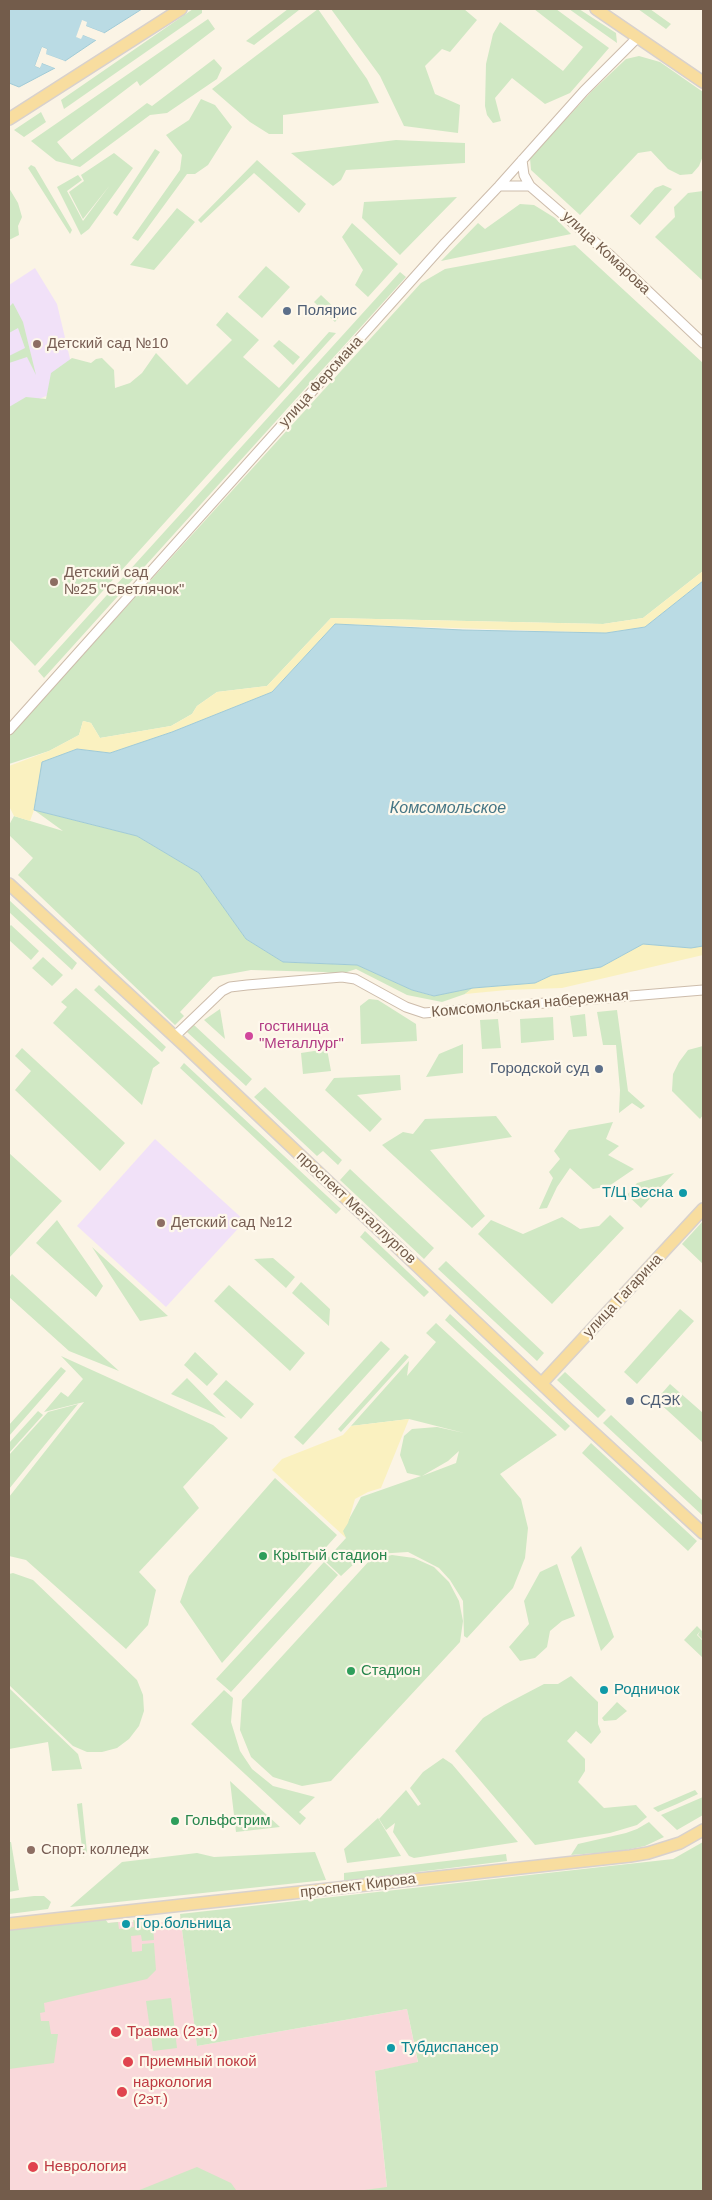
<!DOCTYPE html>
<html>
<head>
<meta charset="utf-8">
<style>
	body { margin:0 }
	#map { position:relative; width:712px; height:2200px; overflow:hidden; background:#fbf4e5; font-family:Helvetica,sans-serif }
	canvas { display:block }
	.frame { position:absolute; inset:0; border:10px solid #735c4b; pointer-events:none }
</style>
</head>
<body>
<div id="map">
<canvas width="712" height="2200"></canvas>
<div class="frame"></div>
</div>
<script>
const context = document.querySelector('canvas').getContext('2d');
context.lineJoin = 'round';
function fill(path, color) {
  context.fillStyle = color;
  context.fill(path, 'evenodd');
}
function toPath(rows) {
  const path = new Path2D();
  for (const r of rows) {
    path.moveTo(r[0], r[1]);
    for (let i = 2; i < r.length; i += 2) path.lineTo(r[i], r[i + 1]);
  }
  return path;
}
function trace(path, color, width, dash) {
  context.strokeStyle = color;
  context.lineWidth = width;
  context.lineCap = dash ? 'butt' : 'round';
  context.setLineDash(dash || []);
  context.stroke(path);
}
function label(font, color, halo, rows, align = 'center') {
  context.font = font + ' Helvetica,sans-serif';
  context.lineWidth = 4.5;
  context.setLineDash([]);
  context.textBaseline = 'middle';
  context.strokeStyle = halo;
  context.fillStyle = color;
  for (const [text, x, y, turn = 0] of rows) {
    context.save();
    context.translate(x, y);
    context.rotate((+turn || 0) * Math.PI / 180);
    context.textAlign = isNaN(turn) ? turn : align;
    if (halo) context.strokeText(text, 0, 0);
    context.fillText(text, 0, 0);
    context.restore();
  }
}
fill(toPath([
	[35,268,57,304,76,384,9,411,9,285],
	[155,1139,245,1221,166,1307,77,1226]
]), '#f1e1f8');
fill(toPath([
	[180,1914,197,2046,407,2009,418,2063,375,2071,387,2188,357,2191,9,2191,9,1933,118,1922,180,1922]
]), '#f9d8da');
fill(toPath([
	[193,9,202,9,202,13,64,109,61,100],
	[288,9,299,10,254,45,246,41],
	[318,9,367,79,379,103,283,115,283,134,269,134,250,122,212,89],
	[331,9,464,9,477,20,450,52,442,49,425,66,435,94,460,105,458,133,404,126,380,76],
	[534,9,556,9,609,48,570,93,545,104,512,78,495,98,501,121,493,123,487,115,485,106,486,64,493,34,500,22,563,71,583,47],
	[569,9,579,9,616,33,617,43],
	[638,9,650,9,671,24,666,29],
	[208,19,215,29,140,86,137,81,57,142,72,160,147,103,152,106,214,59,222,68,217,79,167,113,150,115,80,167,56,161,31,141],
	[639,56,660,62,703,92,703,156,699,166,692,174,680,175,668,169,651,151,638,153,580,215,531,170,530,158,592,91,626,59],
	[201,99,215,105,232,127,208,165,195,174,187,174,138,241,132,238,180,170,182,155,166,135,189,120],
	[41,112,46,122,24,137,14,130],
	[396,140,465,143,465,163,346,170,341,180,333,186,291,153],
	[155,149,160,152,117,216,113,213],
	[114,153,133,168,89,229,81,235,57,187,78,175,82,180,67,191,83,221,110,185,83,219,69,192,84,181,81,175],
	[257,160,306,204,299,213,254,173,201,223,198,220],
	[31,165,35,167,72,230,70,234,28,168],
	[663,185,672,189,640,225,630,216,655,188],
	[9,188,18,203,22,217,18,226,19,235,9,240],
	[703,191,703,281,655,237,675,217,674,207,688,193],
	[457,197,400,255,362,218,364,202],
	[520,204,534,205,555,218,571,234,441,261,478,223,485,229],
	[177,208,195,222,154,270,130,265],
	[352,223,398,264,368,297,355,285,363,270,342,237],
	[575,245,703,363,703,571,643,618,603,624,331,618,267,686,217,692,197,706,192,714,171,726,100,738,91,723,83,721,79,735,49,751,9,764,9,736,421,283,445,269],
	[266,266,290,287,262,318,238,297],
	[400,272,406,277,44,678,38,671],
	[321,295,341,314,335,322,314,302],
	[13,303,23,322,36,375,27,357,9,363,9,356,25,348,18,328,9,333,9,307],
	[227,312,259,340,243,357,279,388,329,332,336,333,35,666,9,639,9,407,26,397,46,399,51,373,72,358,91,363,96,359,102,358,114,370,115,388,130,383,142,373,156,353,187,385,232,340,216,325],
	[279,340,300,357,293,365,273,346],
	[34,810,137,836,199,873,246,939,283,962,357,965,412,990,433,996,473,988,465,994,442,1002,407,995,356,969,341,974,323,972,251,970,213,977,180,1012,184,1016,175,1025,18,875,33,858,9,835,9,825,14,816,63,831],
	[9,900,77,963,72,970,9,912],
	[11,925,39,951,31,960,9,940,9,927],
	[43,957,63,975,52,986,32,968],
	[99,985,166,1047,162,1052,94,990],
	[76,988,160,1063,153,1068,142,1105,53,1023,67,1007,61,1002],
	[369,999,378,1000,416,1024,417,1041,361,1044,360,1006],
	[220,1009,225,1039,204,1020],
	[617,1010,628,1091,645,1106,641,1109,632,1103,619,1113,620,1090,616,1045,603,1045,597,1012],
	[585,1014,587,1036,573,1037,570,1016],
	[553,1017,554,1040,521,1043,520,1019],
	[498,1019,501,1048,482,1049,480,1020],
	[194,1025,252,1079,246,1086,187,1032],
	[463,1044,463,1073,426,1077,439,1054],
	[703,1046,703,1115,700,1119,672,1091,673,1074,679,1062,688,1050],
	[22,1048,125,1143,100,1171,15,1090,31,1071,15,1056],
	[327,1049,331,1071,303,1074,301,1053],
	[184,1063,341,1209,336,1214,180,1068],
	[400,1075,401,1090,357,1095,382,1119,370,1132,325,1090,334,1078],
	[265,1087,342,1160,338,1165,323,1151,317,1156,254,1097],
	[496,1116,512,1137,430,1150,485,1216,472,1228,382,1145,403,1132,413,1134,425,1119],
	[613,1122,606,1139,619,1146,608,1155,634,1169,609,1186,593,1189,570,1168,557,1187,547,1208,539,1209,553,1178,549,1172,560,1159,554,1151,569,1130],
	[9,1153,62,1201,9,1258],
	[350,1169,434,1248,424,1259,340,1180],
	[674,1173,641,1208,627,1195,637,1183],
	[610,1215,624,1228,552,1304,478,1234,491,1220,523,1234,562,1217,580,1229,599,1226],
	[57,1220,103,1286,96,1297,36,1243],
	[703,1221,703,1264,682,1244],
	[365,1231,429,1292,424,1297,360,1237],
	[92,1247,168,1316,140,1321],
	[273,1258,295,1277,286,1288,254,1259],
	[446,1261,544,1353,537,1361,438,1269],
	[12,1274,119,1371,69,1351,9,1297,9,1278],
	[301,1282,330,1309,329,1326,292,1293],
	[229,1285,305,1353,290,1371,214,1301],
	[680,1309,694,1321,637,1384,624,1372],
	[450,1314,570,1426,565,1431,445,1320],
	[436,1323,557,1435,500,1474,521,1499,528,1528,525,1558,513,1588,467,1638,464,1636,463,1601,450,1580,439,1568,408,1552,376,1554,356,1562,341,1576,325,1561,346,1538,342,1532,361,1497,421,1476,407,1473,400,1455,404,1436,412,1429,437,1427,464,1433,409,1419,351,1426,409,1361,407,1376,436,1342,426,1333],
	[459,1451,456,1463,422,1476,448,1461],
	[381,1341,390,1349,303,1445,294,1437],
	[195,1352,218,1374,207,1386,184,1365],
	[405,1354,409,1357,341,1432,338,1429],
	[61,1356,213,1425,228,1438,183,1487,199,1508,139,1572,156,1590,148,1625,126,1649,26,1560,9,1556,9,1497,84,1402,44,1412,61,1392,68,1397,83,1379],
	[61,1367,66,1371,9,1436,9,1425],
	[565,1372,606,1410,598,1418,557,1380],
	[187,1378,226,1418,171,1394],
	[226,1380,254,1404,241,1419,213,1394],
	[670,1384,703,1413,703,1443,656,1400],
	[78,1404,9,1489,9,1455,48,1412],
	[38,1411,43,1415,9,1453,9,1443],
	[611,1415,703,1501,703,1516,603,1423],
	[591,1443,697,1541,688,1551,582,1453],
	[275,1478,337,1535,222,1663,180,1602,189,1576],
	[581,1546,614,1637,601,1651,571,1557],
	[392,1555,414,1558,434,1567,449,1582,459,1601,463,1621,460,1642,331,1781,302,1786,273,1777,251,1757,240,1730,242,1700,370,1560],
	[324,1562,338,1575,231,1692,216,1679],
	[557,1564,575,1616,562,1621,550,1631,547,1647,535,1658,520,1661,509,1647,529,1624,524,1601,540,1572],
	[13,1573,33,1580,137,1680,143,1695,144,1711,139,1726,129,1739,117,1748,102,1752,87,1752,73,1746,9,1685,9,1574],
	[697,1626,703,1632,703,1640,698,1635,700,1631,697,1635,703,1641,703,1658,684,1640],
	[571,1676,598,1702,598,1724,601,1732,591,1744,576,1731,567,1741,585,1759,585,1771,578,1782,604,1808,636,1805,647,1817,637,1825,610,1833,535,1845,455,1751,483,1718,504,1705,544,1684,558,1684],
	[9,1688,78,1754,82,1769,52,1771,48,1742,9,1749],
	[224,1690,233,1698,231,1722,240,1751,252,1769,273,1786,315,1797,299,1812,306,1818,300,1825,191,1724],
	[617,1702,627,1711,616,1720,604,1721,602,1718],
	[443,1758,452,1764,518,1842,414,1858,409,1856,393,1832,395,1823,386,1830,379,1819,406,1790,418,1806,421,1804,410,1788,423,1772],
	[230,1781,280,1827,236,1832],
	[695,1790,698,1794,677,1804,658,1812,653,1808],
	[703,1797,703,1815,677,1830,661,1815],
	[82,1803,87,1852,83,1857,77,1804],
	[378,1818,401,1856,347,1863,344,1849],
	[649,1822,664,1837,645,1846,621,1851,571,1855,578,1844,626,1833,637,1829],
	[9,1842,11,1842,19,1890,9,1892],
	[703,1842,703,2191,357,2191,387,2187,375,2071,418,2062,407,2009,197,2046,180,1914,673,1859],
	[315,1852,326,1880,70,1907,122,1862,197,1853,214,1857],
	[506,1854,507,1861,344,1881,344,1873],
	[34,1896,44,1896,51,1902,48,1909,9,1914,9,1899],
	[105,1919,108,1923,118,1922,119,1929,134,1927,133,1920,148,1923,149,1926,153,1926,154,1940,142,1941,141,1935,131,1936,132,1952,142,1951,142,1944,154,1943,156,1970,147,1979,44,2003,45,2012,40,2013,41,2021,49,2021,51,2034,58,2034,54,2063,9,2069,9,1930],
	[171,1998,177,2048,153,2051,146,2001],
	[197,2167,231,2183,236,2190,137,2191]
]), '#d0e8c4');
fill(toPath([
	[703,571,703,581,645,627,606,633,335,624,272,692,172,732,110,753,77,749,43,762,34,810,30,821,14,816,9,806,9,766,49,751,79,735,83,721,91,723,100,738,171,726,192,714,197,706,217,692,267,686,331,618,603,624,643,618],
	[643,944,691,948,703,946,703,955,562,988,507,990,465,994,473,988,535,983,552,975,601,967],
	[409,1419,381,1488,368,1492,355,1499,348,1523,343,1531,346,1538,272,1470,282,1459,343,1435,351,1426]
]), '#faf1c0');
const water = toPath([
	[9,9,142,9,104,33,86,26,82,21,77,37,83,35,96,40,65,61,45,54,47,49,42,47,35,66,40,68,41,63,55,68,19,87,9,83,9,9],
	[703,581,703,946,691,948,643,944,601,967,552,975,535,983,473,988,434,996,412,990,357,965,283,962,246,939,199,873,137,836,34,810,42,762,77,749,110,753,172,732,272,692,335,624,463,630,606,633,645,627,703,581]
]);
fill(water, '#badbe4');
trace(water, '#a0cad6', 1);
fill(toPath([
	[82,20,87,22,86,26,104,33,103,35,85,28,83,25,80,34,83,32,97,37,98,41,83,35,81,39,76,37],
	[42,47,47,49,46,54,65,61,64,63,44,56,43,50,38,65,42,61,56,66,57,69,42,63,40,68,35,66]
]), '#fbf4e5');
const minor = toPath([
	[522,160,524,175,530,186],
	[499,186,530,186,611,256,703,343],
	[9,730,445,243,499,186,584,91,637,38],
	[174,1037,222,991,230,987,247,985,342,977,355,979,406,1007,424,1013,703,990]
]);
const major = toPath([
	[596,9,703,82],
	[9,119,181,9],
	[9,884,185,1046,568,1409,703,1533],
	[542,1383,703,1209],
	[9,1924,630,1856,648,1853,680,1843,703,1830]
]);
trace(minor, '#cdbcab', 11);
trace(major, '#d8d1cd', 14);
trace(minor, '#fff', 9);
trace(major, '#f8dd9f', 11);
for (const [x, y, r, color] of [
	[287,311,5,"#5c6f8a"],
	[37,344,5,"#8d6e63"],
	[54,582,5,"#8d6e63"],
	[249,1036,5,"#d1479c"],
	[599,1069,5,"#5c6f8a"],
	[683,1193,5,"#0f9aa8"],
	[161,1223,5,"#8d6e63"],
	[630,1401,5,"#5c6f8a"],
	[263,1556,5,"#2e9e5b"],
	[351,1671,5,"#2e9e5b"],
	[604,1690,5,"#0f9aa8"],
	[175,1821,5,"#2e9e5b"],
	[31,1850,5,"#8d6e63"],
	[126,1924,5,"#0f9aa8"],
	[116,2032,6,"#e0444e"],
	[391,2048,5,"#0f9aa8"],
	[128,2062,6,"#e0444e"],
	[122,2092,6,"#e0444e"],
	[33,2167,6,"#e0444e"]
]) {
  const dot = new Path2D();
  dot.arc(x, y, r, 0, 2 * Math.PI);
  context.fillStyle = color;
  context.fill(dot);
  trace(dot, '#fef8eb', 2);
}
label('15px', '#735c4b', '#fef8eb', [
	["улица Комарова",606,253,43],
	["улица Ферсмана",321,382,-48],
	["Комсомольская набережная",530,1004,-5],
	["проспект Металлургов",356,1208,43],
	["улица Гагарина",623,1296,-47],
	["проспект Кирова",358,1886,-7]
]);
label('15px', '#4e5e75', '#fef8eb', [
	["Полярис",297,311],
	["Городской суд",589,1069,"right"],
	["СДЭК",640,1401]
], 'left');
label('15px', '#785e54', '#fef8eb', [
	["Детский сад №10",47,344],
	["Детский сад",64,573],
	["№25 \"Светлячок\"",64,590],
	["Детский сад №12",171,1223],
	["Спорт. колледж",41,1850]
], 'left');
label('15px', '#b23c85', '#fef8eb', [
	["гостиница",259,1027],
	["\"Металлург\"",259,1044]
], 'left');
label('15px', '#0d838f', '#fef8eb', [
	["Т/Ц Весна",673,1193,"right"],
	["Родничок",614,1690],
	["Гор.больница",136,1924],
	["Тубдиспансер",401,2048]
], 'left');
label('15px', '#27864d', '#fef8eb', [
	["Крытый стадион",273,1556],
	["Стадион",361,1671],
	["Гольфстрим",185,1821]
], 'left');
label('15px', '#be3a42', '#fef8eb', [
	["Травма (2эт.)",127,2032],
	["Приемный покой",139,2062],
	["наркология",133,2083],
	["(2эт.)",133,2100],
	["Неврология",44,2167]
], 'left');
label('italic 16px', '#467685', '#fef8eb', [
	["Комсомольское",448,809]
]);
</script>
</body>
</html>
